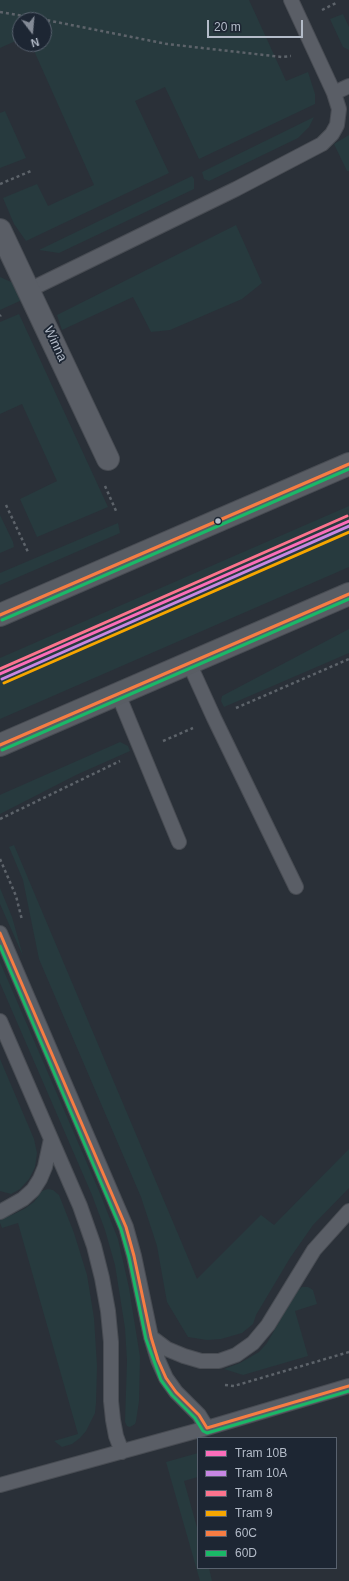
<!DOCTYPE html>
<html>
<head>
<meta charset="utf-8">
<style>
	body { margin:0 }
	#map { position:relative; width:349px; height:1581px; overflow:hidden; background:#2a3038; font-family:Arial,sans-serif }
	canvas { display:block }
	.legend { position:absolute; left:197px; top:1437px; width:140px; height:132px; box-sizing:border-box; background:#1d2633; border:1px solid #59626f; margin:0; padding:5px 7px; list-style:none; font-size:12px; color:#b4bcc9 }
	.legend li { display:flex; align-items:center; gap:8px; height:20px }
	.legend b { width:20px; border:1px solid #59626f }
	.north { position:absolute; left:12px; top:12px; width:40px; height:40px; box-sizing:border-box; background:#1d2633; border:1px solid #59626f; border-radius:50%; rotate:164deg; font-size:11px; font-weight:700; line-height:16px; text-align:center; color:#b4bcc9 }
	.north::after { content:''; display:block; margin:auto; width:14px; height:18px; background:#848b96; clip-path:polygon(50% 0,100% 100%,50% 72%,0 100%) }
	.scale { position:absolute; left:207px; top:20px; width:96px; height:18px; box-sizing:border-box; border:2px solid #b4bcc9; border-top:0; padding-left:5px; font-size:12px; line-height:14px; white-space:nowrap; color:#b4bcc9; -webkit-text-stroke:3px #1d2633; paint-order:stroke }
</style>
</head>
<body>
<div id="map">
<canvas width="349" height="1581"></canvas>
<ul class="legend">
<li><b style="height:5px;background:#fb6dba"></b>Tram 10B</li>
<li><b style="height:5px;background:#c787e3"></b>Tram 10A</li>
<li><b style="height:5px;background:#fc738d"></b>Tram 8</li>
<li><b style="height:5px;background:#f7a600"></b>Tram 9</li>
<li><b style="height:5px;background:#f77d43"></b>60C</li>
<li><b style="height:5px;background:#1ab867"></b>60D</li>
</ul>
<div class="north">N</div>
<div class="scale">20 m</div>
</div>
<script>
const context = document.querySelector('canvas').getContext('2d');
context.lineJoin = 'round';
function fill(path, color) {
  context.fillStyle = color;
  context.fill(path, 'evenodd');
}
function toPath(rows) {
  const path = new Path2D();
  for (const r of rows) {
    path.moveTo(r[0], r[1]);
    for (let i = 2; i < r.length; i += 2) path.lineTo(r[i], r[i + 1]);
  }
  return path;
}
function trace(path, color, width, dash) {
  context.strokeStyle = color;
  context.lineWidth = width;
  context.lineCap = dash ? 'butt' : 'round';
  context.setLineDash(dash || []);
  context.stroke(path);
}
function label(font, color, halo, rows, align = 'center') {
  context.font = font + ' Arial,sans-serif';
  context.lineWidth = 3.5;
  context.setLineDash([]);
  context.textBaseline = 'middle';
  context.strokeStyle = halo;
  context.fillStyle = color;
  for (const [text, x, y, turn = 0] of rows) {
    context.save();
    context.translate(x, y);
    context.rotate((+turn || 0) * Math.PI / 180);
    context.textAlign = isNaN(turn) ? turn : align;
    if (halo) context.strokeText(text, 0, 0);
    context.fillText(text, 0, 0);
    context.restore();
  }
}
fill(toPath([
	[0,0,249,0,286,81,308,72,315,94,315,104,199,159,165,87,135,101,169,173,26,241,14,224,3,198,37,184,48,206,94,185,31,44,44,44,44,20,20,20,20,39,0,48],
	[343,14,349,27,349,50,343,47,330,19],
	[5,111,26,158,0,168,0,113],
	[314,117,309,127,298,138,209,181,204,179,202,172],
	[349,135,349,171,347,171,334,144],
	[192,176,194,179,194,189,59,253,39,250],
	[236,225,262,283,242,299,170,330,151,332,133,297,62,330,57,315],
	[0,277,18,285,24,299,0,310],
	[19,314,108,507,37,537,20,499,57,481,22,404,0,414,0,322],
	[349,506,349,567,0,719,0,658],
	[0,515,13,542,14,547,0,553],
	[118,523,120,533,0,585,0,573],
	[349,629,349,653,224,707,221,701,222,696],
	[120,742,128,746,130,751,76,775,0,814,0,795,2,794],
	[14,845,197,1279,261,1215,274,1225,349,1149,349,1188,313,1225,290,1258,256,1315,253,1324,242,1333,221,1339,207,1340,188,1337,167,1302,157,1246,141,1197,39,959,23,880,9,847],
	[0,888,12,917,23,956,0,904],
	[0,962,99,1191,118,1239,129,1288,140,1357,139,1401,136,1421,135,1424,130,1427,127,1426,125,1422,127,1361,125,1328,115,1265,105,1230,92,1195,0,983],
	[0,1059,34,1139,37,1153,35,1167,29,1179,20,1189,11,1194,0,1191],
	[48,1189,53,1190,59,1195,74,1233,87,1275,94,1318,97,1366,96,1403,95,1413,86,1431,80,1438,72,1444,62,1447,54,1441,78,1434,18,1223,2,1228,0,1223,0,1219,14,1214,24,1209,34,1202,42,1191],
	[302,1287,308,1287,313,1290,317,1304,295,1311,308,1356,243,1375,224,1369,240,1363,259,1352,267,1343,297,1291],
	[198,1453,198,1477,184,1481,198,1531,198,1568,209,1568,212,1581,200,1581,166,1462]
]), '#273a3e');
const lane = toPath([
	[334,93,349,86],
	[29,290,236,189,322,144,332,134,337,125,339,109,334,93,291,0],
	[189,663,214,718,296,887],
	[118,694,179,842],
	[0,933,126,1227,134,1256,151,1337,158,1360,166,1378,176,1392,199,1415,207,1428],
	[0,1021,80,1206,94,1246,102,1278,108,1311,111,1342,111,1401,113,1420,116,1436,122,1452],
	[0,1212,23,1199,33,1190,40,1179,45,1167,51,1139],
	[151,1337,167,1349,184,1356,201,1361,219,1361,236,1355,253,1343,268,1325,314,1250,349,1211],
	[0,1485,207,1428,349,1386]
]);
const street = toPath([
	[0,230,108,459]
]);
const secondary = toPath([
	[0,615,349,464],
	[0,745,349,594]
]);
trace(lane, '#484c53', 16);
trace(street, '#484c53', 24);
trace(secondary, '#484c53', 24);
trace(toPath([
	[322,10,338,2],
	[0,12,46,20,167,44,282,57,291,56],
	[0,184,31,171],
	[0,316,1,315],
	[105,486,117,513],
	[6,505,28,552],
	[236,708,349,659],
	[163,741,193,728],
	[0,819,120,761],
	[0,859,16,896,22,920],
	[225,1385,234,1386,349,1352]
]), '#5d636a', 2.5, [3, 3]);
trace(lane, '#5a5e66', 14);
trace(street, '#5a5e66', 22);
trace(secondary, '#595d64', 22);
trace(toPath([
	[0,615,349,464],
	[0,745,349,594],
	[0,933,126,1227,134,1256,151,1337,158,1360,166,1378,176,1392,199,1415,207,1428],
	[207,1428,349,1386]
]), '#f77d43', 3);
trace(toPath([
	[2,620,349,469],
	[2,750,349,599],
	[0,946,121,1229,129,1257,146,1339,161,1380,172,1395,195,1418,203,1431,207,1433,349,1391]
]), '#1ab867', 3);
trace(toPath([
	[0,674,349,521]
]), '#fb6dba', 3);
trace(toPath([
	[2,679,349,526]
]), '#c787e3', 3);
trace(toPath([
	[0,669,347,516]
]), '#fc738d', 3);
trace(toPath([
	[4,683,349,532]
]), '#f7a600', 3);
for (const [x, y, r, color] of [
	[218,521,3.5,"#b4bcc9"]
]) {
  const dot = new Path2D();
  dot.arc(x, y, r, 0, 2 * Math.PI);
  context.fillStyle = color;
  context.fill(dot);
  trace(dot, '#1d2633', 1.5);
}
label('13px', '#b4bcc9', '#1d2633', [
	["Winna",55,344,65]
]);
</script>
</body>
</html>
